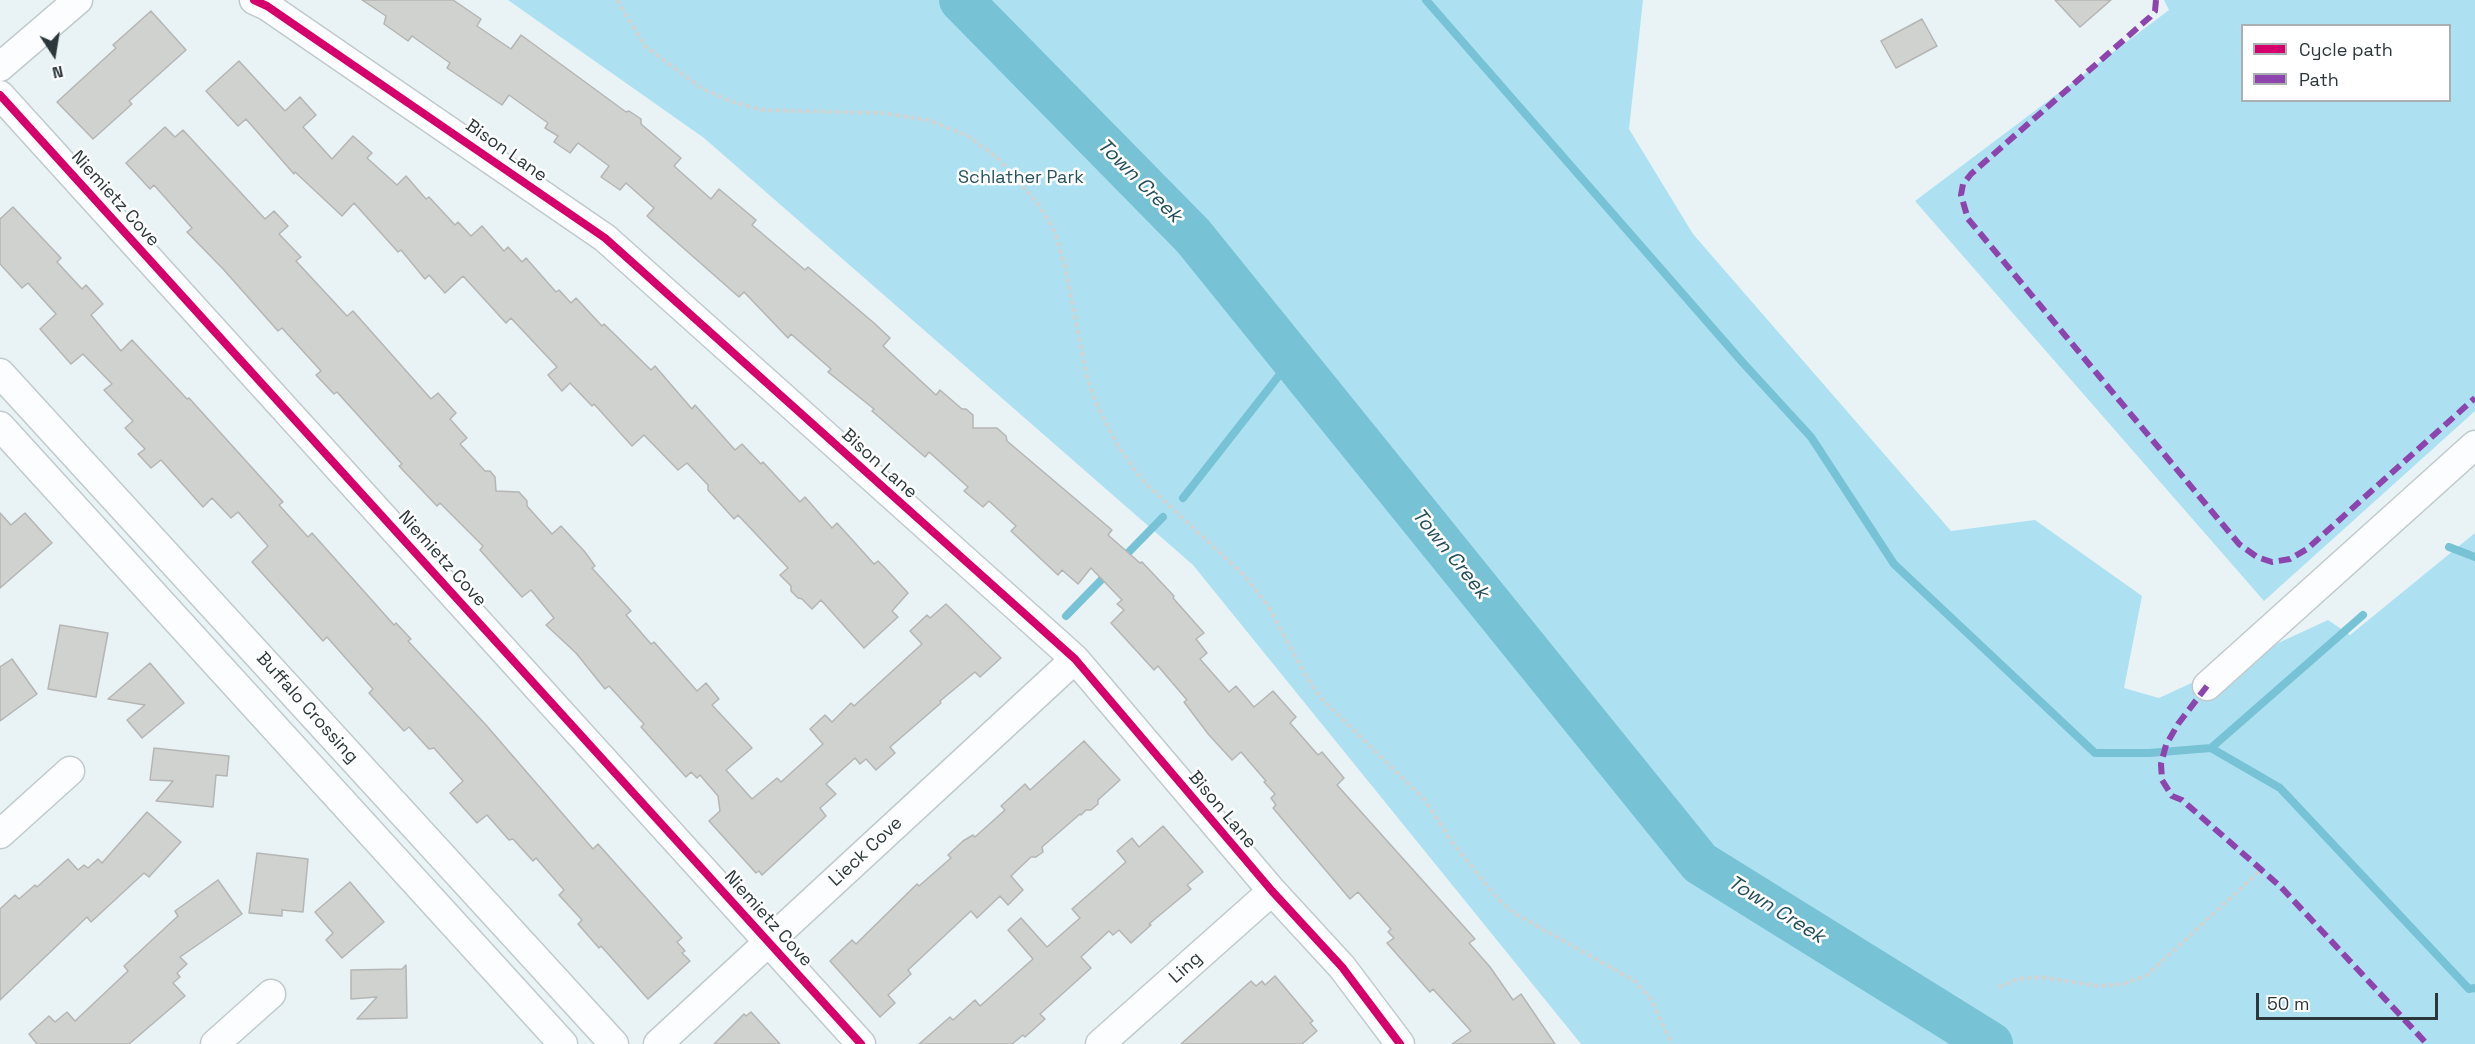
<!DOCTYPE html>
<html>
<head>
<meta charset="utf-8">
<style>
	body { margin:0 }
	#map { position:relative; width:2475px; height:1044px; overflow:hidden; background:#e9f3f6; font-family:"Space Grotesk",sans-serif }
	canvas { display:block }
	.legend { position:absolute; left:2241px; top:24px; width:210px; height:78px; box-sizing:border-box; background:#fff; border:2px solid #aaafb1; margin:0; padding:8px 10px; list-style:none; font-size:18px; color:#2b373b }
	.legend li { display:flex; align-items:center; gap:12px; height:30px }
	.legend b { width:30px; border:2px solid #aaafb1 }
	.north { position:absolute; left:24px; top:24px; width:60px; height:60px; -webkit-text-stroke:4px #fff; paint-order:stroke; rotate:168deg; font-size:16px; font-weight:700; line-height:24px; text-align:center; color:#2b373b }
	.north::after { content:''; display:block; margin:auto; width:21px; height:27px; background:#2b373b; clip-path:polygon(50% 0,100% 100%,50% 72%,0 100%) }
	.scale { position:absolute; left:2256px; top:993px; width:182px; height:27px; box-sizing:border-box; border:3px solid #2b373b; border-top:0; padding-left:8px; font-size:18px; line-height:21px; white-space:nowrap; color:#2b373b; -webkit-text-stroke:4px #fff; paint-order:stroke }
</style>
</head>
<body>
<div id="map">
<canvas width="2475" height="1044"></canvas>
<ul class="legend">
<li><b style="height:8px;background:#d6006c"></b>Cycle path</li>
<li><b style="height:8px;background:#8e44ad"></b>Path</li>
</ul>
<div class="north">N</div>
<div class="scale">50 m</div>
</div>
<script>
const context = document.querySelector('canvas').getContext('2d');
context.lineJoin = 'round';
function fill(path, color) {
  context.fillStyle = color;
  context.fill(path, 'evenodd');
}
function toPath(rows) {
  const path = new Path2D();
  for (const r of rows) {
    path.moveTo(r[0], r[1]);
    for (let i = 2; i < r.length; i += 2) path.lineTo(r[i], r[i + 1]);
  }
  return path;
}
function trace(path, color, width, dash) {
  context.strokeStyle = color;
  context.lineWidth = width;
  context.lineCap = dash ? 'butt' : 'round';
  context.setLineDash(dash || []);
  context.stroke(path);
}
function label(font, color, halo, rows, align = 'center') {
  context.font = font + ' "Space Grotesk",sans-serif';
  context.lineWidth = 5;
  context.setLineDash([]);
  context.textBaseline = 'middle';
  context.strokeStyle = halo;
  context.fillStyle = color;
  for (const [text, x, y, turn = 0] of rows) {
    context.save();
    context.translate(x, y);
    context.rotate((+turn || 0) * Math.PI / 180);
    context.textAlign = isNaN(turn) ? turn : align;
    if (halo) context.strokeText(text, 0, 0);
    context.fillText(text, 0, 0);
    context.restore();
  }
}
fill(toPath([
	[508,0,1643,0,1629,129,1693,234,1951,531,2035,520,2142,596,2124,688,2159,698,2328,620,2350,635,2475,533,2475,1044,1581,1044,1193,565,704,138],
	[2164,0,2475,0,2475,411,2264,601,1915,201,2169,10],
	[2242,26,2450,26,2450,100,2242,100]
]), '#ade1f1');
trace(toPath([
	[1426,0,1744,364,1811,437,1894,564,2095,753,2149,753,2211,748,2280,788,2469,989,2475,988],
	[1183,498,1292,359],
	[2449,547,2475,557],
	[1121,560,1163,517],
	[1066,616,1109,572],
	[2211,748,2363,615]
]), '#78c2d6', 8);
trace(toPath([
	[961,0,1193,236,1700,863,1991,1044]
]), '#78c2d6', 44);
const building = toPath([
	[362,0,453,0,481,19,477,26,511,49,521,35,626,112,629,111,641,119,641,124,681,158,674,166,711,199,719,189,756,220,752,225,805,270,808,267,874,323,890,338,883,346,936,395,940,390,962,409,966,409,973,415,973,428,997,428,1006,436,1007,441,1112,530,1108,535,1140,563,1142,562,1174,596,1173,598,1204,633,1196,639,1207,653,1200,659,1229,692,1236,686,1254,707,1273,691,1296,717,1290,723,1318,755,1322,752,1344,778,1337,785,1475,939,1469,943,1490,967,1513,1000,1521,994,1555,1044,1452,1044,1471,1031,1433,989,1430,992,1387,943,1394,938,1388,932,1391,929,1358,892,1350,899,1273,808,1276,805,1271,798,1275,794,1264,782,1266,781,1241,752,1232,760,1209,735,1184,702,1187,700,1158,666,1154,670,1111,623,1124,610,1117,604,1122,600,1091,568,1078,584,1062,570,1058,575,1011,531,1016,526,989,501,983,507,964,491,968,487,929,452,925,457,872,411,874,409,828,372,831,369,791,334,788,338,744,292,739,297,647,216,654,208,626,183,620,190,601,177,609,166,578,143,570,153,554,142,558,136,545,128,548,123,509,95,502,105,447,68,450,63,412,36,408,41,384,24,386,16,362,0],
	[2055,0,2111,0,2080,27,2055,0],
	[151,11,186,50,129,101,132,104,93,139,57,102,116,48,113,45,151,11],
	[1922,19,1937,46,1896,68,1881,41,1922,19],
	[239,61,285,111,300,97,316,115,303,127,332,159,353,136,372,153,367,158,397,185,406,176,426,199,429,197,455,225,458,222,471,236,482,226,504,251,508,247,522,262,526,258,556,292,559,290,571,303,576,298,602,326,604,324,651,370,655,366,692,409,695,405,735,450,742,444,761,464,763,462,800,502,805,497,832,528,837,523,874,564,878,561,885,568,908,593,892,611,898,617,864,648,821,600,812,609,802,599,798,598,791,591,791,586,780,575,788,568,738,515,734,519,708,490,708,485,687,463,678,470,644,435,632,446,594,404,592,406,570,383,562,391,548,375,557,367,511,318,506,323,463,276,445,293,429,275,425,279,401,250,398,252,354,203,342,216,295,172,294,174,246,119,238,126,206,91,239,61],
	[165,127,175,137,183,130,265,219,274,211,288,226,279,234,301,257,296,261,347,316,353,311,431,399,438,393,456,413,450,419,467,438,460,444,485,471,490,471,495,477,496,491,519,492,527,501,527,506,552,534,561,526,585,552,595,566,592,568,631,611,626,615,651,644,654,642,697,691,706,683,719,699,712,705,752,748,726,770,752,799,777,778,781,782,823,744,810,729,825,715,832,722,851,703,854,706,922,644,910,631,927,615,930,618,946,604,1001,658,980,677,975,672,940,701,941,703,890,747,895,753,876,770,866,759,860,764,855,758,826,784,836,794,820,808,826,816,762,875,759,871,756,873,709,821,720,811,718,796,700,775,697,778,691,772,686,777,641,727,644,724,609,686,605,689,576,653,546,625,554,618,531,590,522,597,480,550,483,546,440,503,437,506,399,466,402,464,337,392,334,394,316,375,321,371,282,328,278,331,224,270,187,232,192,228,154,185,150,189,126,163,165,127],
	[13,207,61,258,57,262,82,289,86,285,103,304,91,315,121,351,132,340,187,399,189,398,283,502,279,505,308,537,312,533,394,625,396,623,411,639,408,641,486,725,593,849,598,844,682,938,677,942,685,951,682,953,690,961,648,999,601,946,599,948,578,924,582,920,559,895,564,890,536,858,533,861,513,839,509,840,487,815,477,823,450,793,463,781,434,748,429,749,409,727,404,731,369,693,373,689,327,637,323,641,252,562,268,546,238,512,231,518,212,498,203,507,161,460,151,468,138,454,145,449,125,428,133,421,104,390,112,384,83,354,71,364,40,329,56,314,28,283,22,288,0,264,0,219,13,207],
	[0,513,11,525,25,513,52,543,0,588,0,513],
	[60,625,108,633,96,697,48,689,60,625],
	[12,659,37,694,0,721,0,667,12,659],
	[150,663,184,703,142,738,127,720,145,705,108,699,150,663],
	[1084,741,1120,780,1098,800,1098,804,1091,810,1086,810,1081,815,1080,814,1042,847,1043,852,1036,857,1031,857,1011,876,1023,890,1008,905,1000,896,977,918,971,911,908,970,911,974,888,995,895,1003,880,1017,830,961,852,940,856,944,917,884,919,886,951,858,948,855,963,841,973,835,975,837,1005,810,1001,806,1025,784,1030,790,1084,741],
	[154,748,229,756,227,776,216,775,213,807,156,801,173,781,150,780,154,748],
	[147,812,181,842,149,877,144,873,91,922,87,917,0,1000,0,909,15,895,19,899,35,885,37,887,68,859,78,870,84,865,88,868,98,859,102,863,147,812],
	[1163,826,1203,872,1187,885,1191,889,1149,924,1151,925,1131,943,1119,930,1113,935,1109,931,1081,957,1091,968,1040,1014,1045,1019,1025,1037,1023,1035,1012,1044,919,1044,950,1017,953,1020,975,1000,980,1006,1033,959,1008,930,1021,918,1047,947,1080,918,1072,909,1126,862,1117,851,1132,838,1139,847,1163,826],
	[257,853,308,859,303,912,282,910,282,916,249,913,257,853],
	[218,880,242,914,180,957,187,964,177,973,180,977,173,983,185,996,129,1044,37,1044,29,1034,49,1016,55,1022,67,1012,75,1021,128,971,124,966,178,916,175,911,218,880],
	[350,882,384,922,342,958,326,940,333,933,315,912,350,882],
	[406,965,407,1018,357,1019,377,997,351,999,351,970,402,969,406,965],
	[1275,976,1313,1021,1310,1023,1317,1031,1302,1044,1181,1044,1251,981,1256,986,1262,981,1265,985,1275,976],
	[751,1012,780,1044,714,1044,744,1014,746,1016,751,1012]
]);
fill(building, '#d0d2cf');
trace(building, '#b5b6b4', 1.5);
const minor = toPath([
	[254,0,267,6,605,238,1075,659,1272,891,1342,967,1400,1044],
	[0,67,78,0],
	[0,95,861,1044],
	[0,373,614,1044],
	[0,426,563,1044],
	[2207,686,2475,445],
	[0,834,70,771],
	[215,1044,271,994],
	[658,1044,1075,659],
	[1100,1044,1272,891]
]);
trace(minor, '#c0cacd', 31);
trace(toPath([
	[617,0,645,46,701,88,730,101,762,110,882,113,928,120,968,136,1000,160,1039,205,1055,232,1064,262,1087,377,1095,401,1118,446,1132,466,1145,483,1245,576,1268,606,1307,678,1321,698,1425,800,1452,842,1498,899,1514,913,1635,981,1651,999,1672,1044],
	[1999,987,2018,979,2041,977,2099,986,2124,984,2147,975,2261,870]
]), '#cfd3d4', 4, [4.5, 3]);
trace(minor, '#fcfdfe', 28);
trace(toPath([
	[2156,0,2155,11,2150,17,1971,174,1963,184,1961,195,1968,219,1974,226,2239,544,2257,557,2272,562,2290,559,2307,549,2475,398],
	[2207,686,2178,724,2166,745,2161,764,2162,780,2172,796,2182,800,2281,887,2427,1044]
]), '#8e44ad', 6, [12, 6]);
trace(toPath([
	[254,0,267,6,605,238,1075,659,1272,891,1342,967,1400,1044],
	[0,95,861,1044]
]), '#d6006c', 8);
label('18px', '#2b373b', '#fff', [
	["Bison Lane",506,151,35],
	["Niemietz Cove",115,199,48],
	["Bison Lane",879,464,42],
	["Niemietz Cove",442,559,48],
	["Buffalo Crossing",307,708,48],
	["Bison Lane",1222,810,50],
	["Lieck Cove",866,852,-43],
	["Niemietz Cove",768,919,48],
	["Ling",1186,968,-42]
]);
label('18px', '#27525f', '#fff', [
	["Schlather Park",1021,178]
]);
label('italic 20px', '#224e5a', '#fff', [
	["Town Creek",1139,181,45],
	["Town Creek",1450,554,51],
	["Town Creek",1776,910,32]
]);
</script>
</body>
</html>
